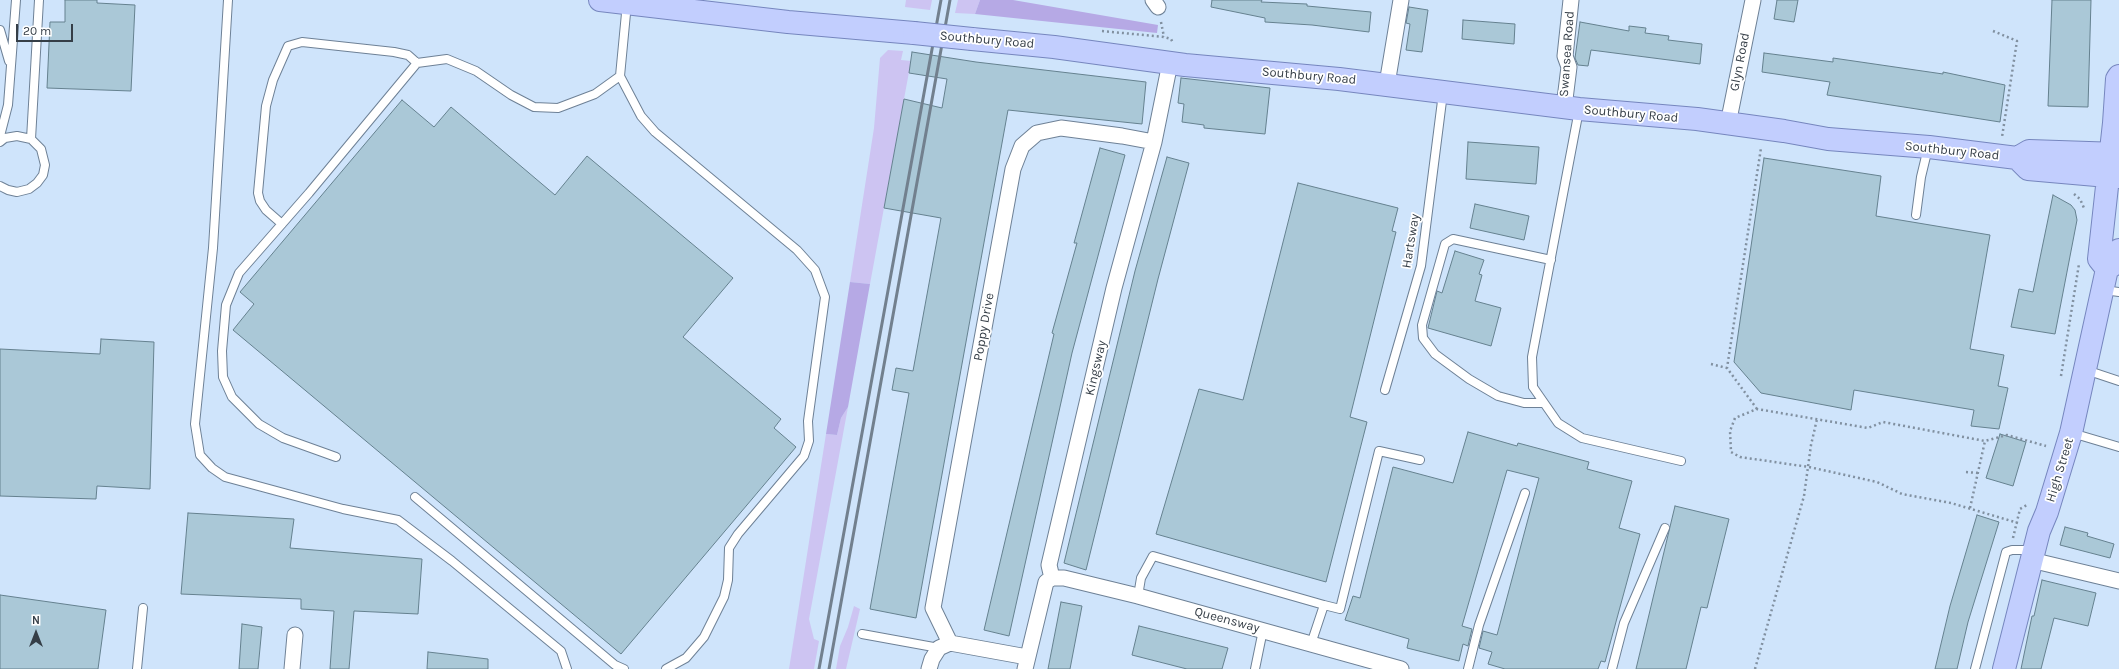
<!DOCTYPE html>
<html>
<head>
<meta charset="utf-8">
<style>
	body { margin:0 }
	#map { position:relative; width:2119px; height:669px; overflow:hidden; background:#cfe4fb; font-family:Karla,sans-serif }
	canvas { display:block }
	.north { position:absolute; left:16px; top:613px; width:40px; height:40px; -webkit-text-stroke:3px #fff; paint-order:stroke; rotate:0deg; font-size:11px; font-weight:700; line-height:16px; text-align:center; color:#353e47 }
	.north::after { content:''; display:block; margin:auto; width:14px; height:18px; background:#353e47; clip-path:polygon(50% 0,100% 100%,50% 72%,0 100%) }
	.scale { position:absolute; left:16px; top:24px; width:57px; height:18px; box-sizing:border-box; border:2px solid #353e47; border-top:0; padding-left:5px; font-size:12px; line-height:14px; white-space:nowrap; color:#353e47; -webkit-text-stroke:3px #fff; paint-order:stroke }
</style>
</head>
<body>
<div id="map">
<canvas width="2119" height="669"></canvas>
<div class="north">N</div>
<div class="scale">20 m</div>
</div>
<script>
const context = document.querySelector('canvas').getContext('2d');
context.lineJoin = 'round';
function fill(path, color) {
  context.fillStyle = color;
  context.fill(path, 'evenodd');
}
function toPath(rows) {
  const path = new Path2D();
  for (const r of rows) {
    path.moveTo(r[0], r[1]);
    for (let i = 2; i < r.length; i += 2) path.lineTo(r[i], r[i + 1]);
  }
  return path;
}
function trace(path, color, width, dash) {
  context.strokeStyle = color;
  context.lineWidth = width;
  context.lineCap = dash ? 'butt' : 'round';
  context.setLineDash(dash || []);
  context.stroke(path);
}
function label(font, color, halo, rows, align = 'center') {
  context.font = font + ' Karla,sans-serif';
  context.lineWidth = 3.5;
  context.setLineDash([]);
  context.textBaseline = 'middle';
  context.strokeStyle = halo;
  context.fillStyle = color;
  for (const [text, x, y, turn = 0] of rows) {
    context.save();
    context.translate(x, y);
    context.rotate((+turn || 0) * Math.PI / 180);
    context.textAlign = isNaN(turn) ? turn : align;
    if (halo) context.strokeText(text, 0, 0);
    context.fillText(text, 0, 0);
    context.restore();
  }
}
fill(toPath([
	[906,0,932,0,930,10,905,7],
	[958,0,980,0,975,14,955,13],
	[888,50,903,51,901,60,911,61,870,284,850,282,874,128,880,58],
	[848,407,809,619,814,639,819,641,814,669,789,669,826,434,837,435,841,418],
	[854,606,860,609,846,669,836,669,840,646,848,627]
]), '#cdc4f2');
fill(toPath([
	[980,0,1013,0,1158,25,1157,33,975,14],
	[850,282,870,284,848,407,841,418,837,435,826,434]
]), '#b6a9e5');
const building = toPath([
	[65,0,97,0,97,3,135,5,131,91,47,88,50,22,65,22,65,0],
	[1212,0,1262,0,1261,2,1307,4,1307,6,1371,12,1369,32,1312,25,1265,22,1265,18,1211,7,1212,0],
	[1777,0,1798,0,1794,22,1774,19,1777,0],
	[2052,0,2091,0,2088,107,2048,106,2052,0],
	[1409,7,1428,10,1422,52,1406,50,1410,24,1406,23,1409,7],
	[1463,20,1515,24,1514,44,1462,39,1463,20],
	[1580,22,1629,31,1629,26,1646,28,1645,33,1669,36,1668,40,1702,44,1700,64,1591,50,1588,66,1578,65,1575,58,1580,22],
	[912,52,976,62,1146,82,1142,124,1008,110,916,618,870,609,909,393,892,390,896,368,913,371,941,218,884,208,904,99,942,108,947,79,909,73,912,52],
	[1764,53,1833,62,1833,58,1943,74,1943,72,2005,85,2000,122,1827,95,1830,82,1762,72,1764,53],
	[1181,78,1270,88,1265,134,1204,128,1204,125,1182,122,1184,104,1178,103,1181,78],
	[402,100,434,127,451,107,555,195,587,156,733,278,683,337,781,419,774,428,796,447,621,654,233,330,254,304,240,292,402,100],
	[1468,142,1539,147,1536,184,1466,179,1468,142],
	[1100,148,1125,155,1072,353,1009,636,984,630,1054,334,1052,333,1077,243,1074,243,1100,148],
	[1167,157,1189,163,1158,279,1086,570,1064,563,1135,271,1167,157],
	[1764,158,1881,176,1876,216,1990,235,1970,349,2004,355,1998,386,2008,388,1999,429,1971,426,1974,410,1854,390,1851,410,1761,393,1734,362,1764,158],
	[1298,183,1398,208,1392,231,1396,232,1350,417,1367,422,1326,582,1156,534,1199,389,1243,400,1298,183],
	[2053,195,2071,205,2075,210,2077,220,2055,334,2011,327,2019,289,2033,292,2053,195],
	[1475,204,1529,216,1524,240,1470,228,1475,204],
	[1455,251,1484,260,1479,274,1482,275,1475,301,1501,308,1491,346,1428,328,1437,291,1442,293,1455,251],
	[101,339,154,342,150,489,97,486,96,499,0,496,0,349,100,354,101,339],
	[1468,432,1517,446,1518,443,1589,462,1587,469,1632,481,1619,528,1640,534,1605,662,1601,661,1598,669,1505,669,1488,664,1492,652,1479,648,1483,631,1497,635,1539,478,1507,470,1462,626,1472,629,1468,646,1463,644,1459,661,1407,648,1409,639,1345,620,1353,596,1360,598,1393,467,1453,483,1468,432],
	[2000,434,2026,442,2013,486,1986,478,2000,434],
	[1675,506,1729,519,1707,608,1701,607,1686,669,1636,669,1675,506],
	[188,513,294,519,290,548,422,559,418,614,354,611,349,669,330,669,334,611,301,609,301,599,181,594,188,513],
	[1977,515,1999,522,1968,622,1957,669,1935,669,1950,606,1977,515],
	[2065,527,2088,533,2087,536,2114,544,2110,558,2060,545,2065,527],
	[2042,580,2096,593,2088,626,2054,618,2041,669,2021,669,2032,616,2034,616,2042,580],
	[0,595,106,610,98,669,0,669,0,595],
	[1061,602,1082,606,1070,669,1048,669,1061,602],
	[242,624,262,627,258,669,239,669,242,624],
	[1139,626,1228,648,1222,669,1187,669,1132,655,1139,626],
	[428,652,488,659,488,669,427,669,428,652]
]);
fill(building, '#aac8d7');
trace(building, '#65818f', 1);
const lane = toPath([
	[228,0,213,248,195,424,200,455,212,468,225,477,343,509,398,520,452,561,561,651,567,669],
	[627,3,620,76,641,116,655,132,797,250,815,270,825,297,808,421,809,441,804,456,738,534,729,548,728,580,724,597,704,637,686,658,666,669],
	[0,30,9,61],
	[1579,110,1532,357,1533,387,1558,423,1582,438,1681,461],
	[0,136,8,105,16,0],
	[31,139,39,0],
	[0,142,5,138,17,136,31,139,41,149,45,165,43,175,37,183,29,189,17,192,8,190,0,186],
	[1916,215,1921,177,1928,148],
	[282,224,266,210,260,201,258,193,266,106,273,80,288,46,302,42,394,52,408,55,417,63],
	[2104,290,2119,292],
	[2086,370,2119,381],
	[1385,390,1421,266,1443,93],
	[1543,403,1524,403,1498,396,1469,379,1435,354,1423,338,1422,325,1445,244,1453,239,1551,260],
	[2072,433,2119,447],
	[336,457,283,438,259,424,232,397,223,377,222,351,226,305,239,273,309,193,417,63,447,59,476,71,511,95,534,107,558,108,595,94,620,76],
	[415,497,615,665,624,669],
	[1138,596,1141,578,1153,556,1324,605],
	[862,634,939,648],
	[1311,644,1324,605,1340,609,1379,451,1420,460],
	[137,669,143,608],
	[1255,669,1263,630],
	[1468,669,1479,625,1525,493],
	[1612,669,1624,623,1665,528],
	[1975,669,2006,552,2012,550,2034,550]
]);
const street = toPath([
	[1153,0,1158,7],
	[1387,84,1401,0],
	[1564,107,1569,67,1565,56,1571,0],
	[1728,124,1753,0],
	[2031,560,2119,581],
	[1052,578,1049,565,1114,288,1154,142,1170,63],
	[1052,578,1064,578,1138,596,1401,669],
	[950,643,933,608,1013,169,1022,146,1037,133,1061,128,1122,136,1154,142],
	[292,669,295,635],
	[929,669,932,659,939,648,950,643,1027,657],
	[1025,669,1046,582,1052,578]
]);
const primary = toPath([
	[600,0,788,22,914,33],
	[972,39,1054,47,1185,65,1339,79,1579,109,1697,119,1784,131,1828,139,1929,147,2017,158,2029,151,2119,154],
	[2017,158,2028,169,2119,177],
	[2107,269,2099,259,2114,123,2117,79,2119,76],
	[2004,669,2039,531,2047,512,2071,433,2107,269,2116,263,2119,250]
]);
trace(lane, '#6e8196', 10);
trace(street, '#6e8196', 17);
trace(primary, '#7686be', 24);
trace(toPath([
	[1161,22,1164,37],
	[1102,31,1164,37,1171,39,1173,43],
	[1993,31,2017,41,2002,137],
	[2074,194,2080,199,2084,208],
	[1711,364,1727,368],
	[2061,376,2079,264],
	[1757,409,1727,368,1761,148],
	[1966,472,1978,473],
	[1970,508,1985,441],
	[2018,523,1951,503,1902,494,1877,482,1809,467,1740,457,1731,452,1730,431,1735,418,1757,409,1868,428,1883,422,1985,441,2007,435,2046,446],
	[2013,538,2020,509,2027,505],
	[1755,669,1804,496,1811,445,1817,419]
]), '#8190a0', 2.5, [2, 3]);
trace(lane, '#fff', 8);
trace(street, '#fff', 15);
trace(primary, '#c2cefe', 22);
trace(toPath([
	[819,669,941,0],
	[829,669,950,0]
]), '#72808e', 3);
const primaryBridge = toPath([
	[914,33,972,39]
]);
trace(primaryBridge, '#7686be', 24, []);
trace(primaryBridge, '#c2cefe', 22);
label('13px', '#353e47', '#fff', [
	["Southbury Road",987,40,5],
	["Swansea Road",1567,54,-86],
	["Glyn Road",1740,62,-79],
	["Southbury Road",1309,76,5],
	["Southbury Road",1631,114,5],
	["Southbury Road",1952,151,6],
	["Hartsway",1411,241,-81],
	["Poppy Drive",984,327,-80],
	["Kingsway",1096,368,-77],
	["High Street",2060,470,-73],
	["Queensway",1227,620,15]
]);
</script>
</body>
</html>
